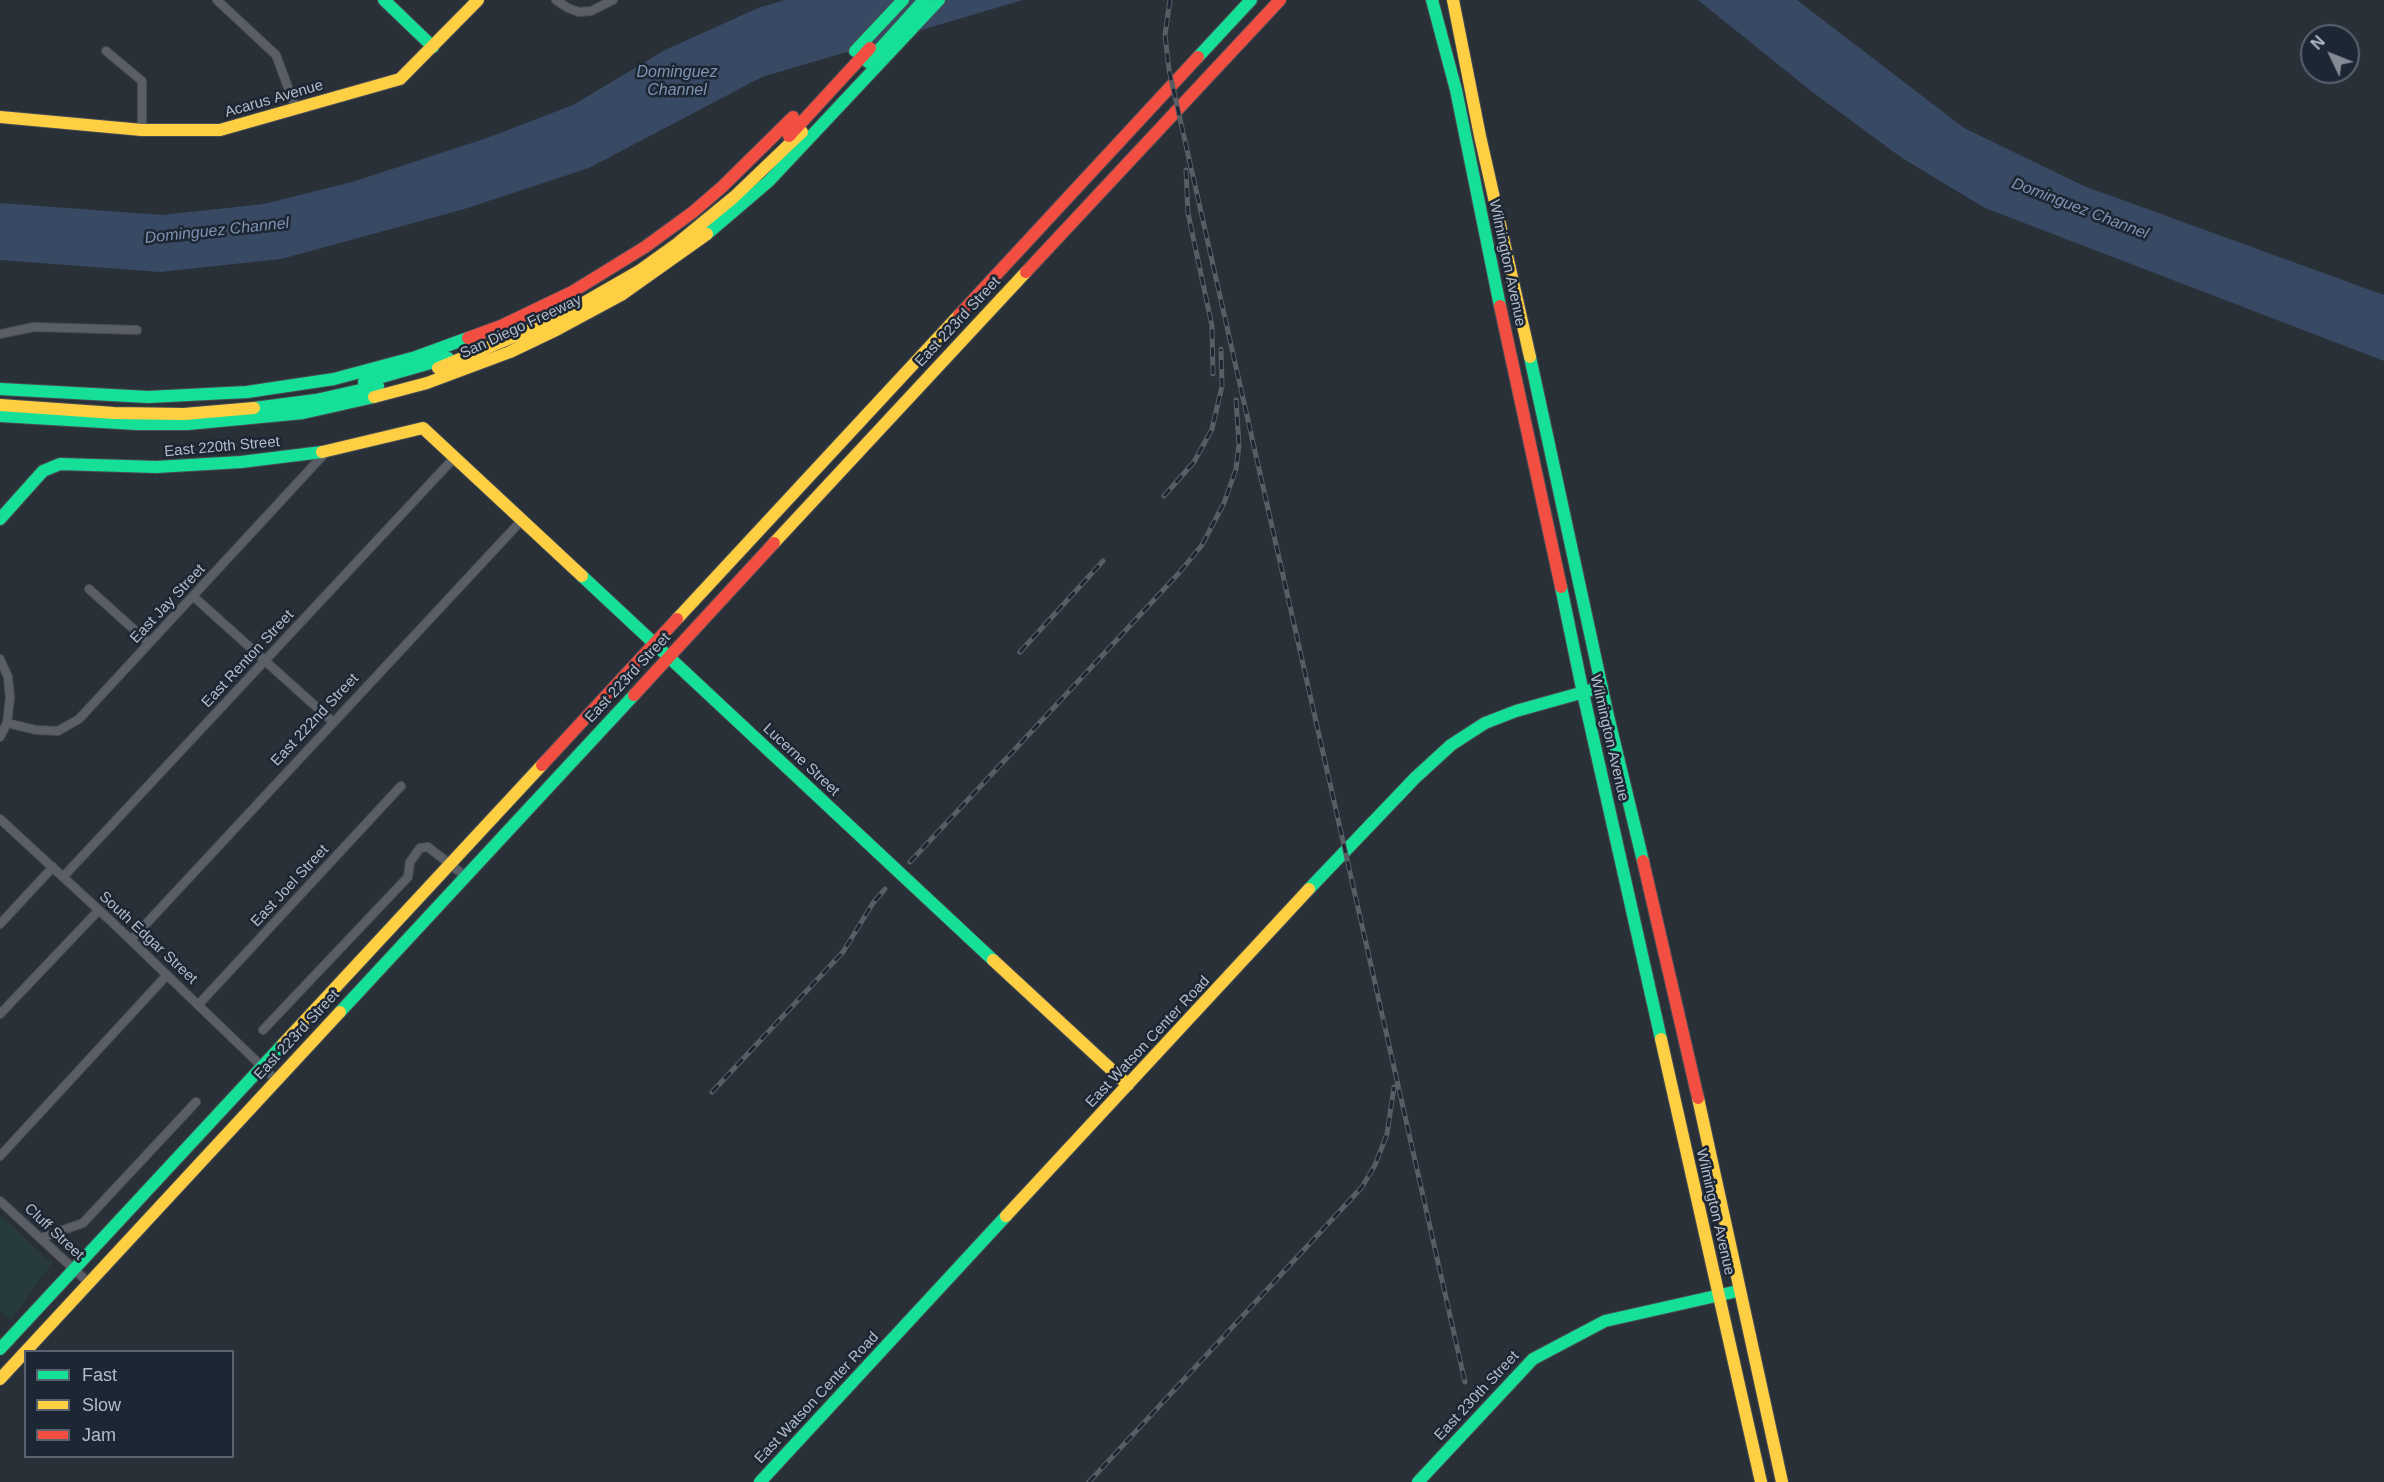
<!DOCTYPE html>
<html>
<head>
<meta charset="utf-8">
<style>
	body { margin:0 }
	#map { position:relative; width:2384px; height:1482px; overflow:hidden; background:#2a3038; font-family:Arial,sans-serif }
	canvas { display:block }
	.legend { position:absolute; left:24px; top:1350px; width:210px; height:108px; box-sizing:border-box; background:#1d2633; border:2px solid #59626f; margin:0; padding:8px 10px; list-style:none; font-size:18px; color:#b4bcc9 }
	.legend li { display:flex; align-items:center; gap:12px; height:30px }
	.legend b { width:30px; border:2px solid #59626f }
	.north { position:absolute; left:2300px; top:24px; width:60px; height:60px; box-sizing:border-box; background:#1d2633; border:2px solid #59626f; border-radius:50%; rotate:313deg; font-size:16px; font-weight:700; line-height:24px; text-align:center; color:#b4bcc9 }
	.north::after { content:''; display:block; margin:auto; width:21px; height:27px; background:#848b96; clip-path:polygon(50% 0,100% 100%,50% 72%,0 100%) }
</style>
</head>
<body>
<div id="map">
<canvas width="2384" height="1482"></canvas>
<ul class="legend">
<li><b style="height:8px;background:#16e098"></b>Fast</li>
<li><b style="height:8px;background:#ffcf43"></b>Slow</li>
<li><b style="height:8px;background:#f24e42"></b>Jam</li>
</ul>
<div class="north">N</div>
</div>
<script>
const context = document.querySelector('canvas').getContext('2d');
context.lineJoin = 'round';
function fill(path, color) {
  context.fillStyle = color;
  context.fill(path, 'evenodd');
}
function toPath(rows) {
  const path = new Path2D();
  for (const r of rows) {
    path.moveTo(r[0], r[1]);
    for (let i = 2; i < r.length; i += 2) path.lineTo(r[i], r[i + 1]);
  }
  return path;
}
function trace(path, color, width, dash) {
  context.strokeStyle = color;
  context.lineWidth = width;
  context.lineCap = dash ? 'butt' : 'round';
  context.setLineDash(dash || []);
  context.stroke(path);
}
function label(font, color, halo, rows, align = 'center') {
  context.font = font + ' Arial,sans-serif';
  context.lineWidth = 5;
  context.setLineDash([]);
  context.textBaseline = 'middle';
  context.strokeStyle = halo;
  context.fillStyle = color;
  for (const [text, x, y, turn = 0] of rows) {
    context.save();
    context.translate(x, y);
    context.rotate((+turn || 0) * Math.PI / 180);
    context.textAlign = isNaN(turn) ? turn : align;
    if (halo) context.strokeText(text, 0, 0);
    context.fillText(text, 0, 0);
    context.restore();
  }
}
fill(toPath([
	[0,1215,52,1263,11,1320,0,1310]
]), '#273a3e');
fill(toPath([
	[785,0,1023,0,762,77,589,168,461,210,281,259,160,272,0,260,0,203,162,215,264,204,352,182,487,138,573,105,665,50,758,8],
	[1698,0,1797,0,1964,128,2084,186,2384,295,2384,361,1985,208,1902,158,1811,91]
]), '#384963');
const street = toPath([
	[217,0,276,55,296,109],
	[556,0,568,8,579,12,591,11,613,0],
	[106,51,142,81,142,130],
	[0,334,34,327,137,330],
	[89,589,149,643],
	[194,597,332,721],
	[0,659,8,677,10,698,7,723,0,737],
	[7,723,36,730,58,731,79,719,327,451],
	[0,819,114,924,276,1080],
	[63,877,454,458],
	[0,924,53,867],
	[131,940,521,521],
	[199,1004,401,786],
	[0,1014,99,910],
	[263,1030,408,877,410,862,420,848,428,847,465,876],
	[0,1156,167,975],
	[0,1201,89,1283],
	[41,1238,83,1223,196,1102]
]);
const fast = toPath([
	[384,0,433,47],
	[1432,0,1456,90,1500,306],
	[855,51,903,0],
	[1198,57,1251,0],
	[868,62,924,0],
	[707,234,769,181,939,0],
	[1530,357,1608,716,1643,861],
	[364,382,448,358],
	[0,389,148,397,247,392,334,379,416,357,468,338],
	[254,408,316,400,378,386],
	[0,416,137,424,188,424,303,413,374,397],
	[0,519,43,471,60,464,156,467,241,462,322,452],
	[582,576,993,960],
	[1561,587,1583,693,1661,1039],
	[1309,889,1415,778,1451,745,1485,723,1516,711,1602,687],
	[340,1012,634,695],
	[0,1349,283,1044],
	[760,1482,1006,1216],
	[1418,1482,1533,1359,1605,1321,1738,1291]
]);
const slow = toPath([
	[1453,0,1480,136,1530,357],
	[0,117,142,130,220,130,400,79,478,0],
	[438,368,552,321,639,271,678,243,734,197,802,132],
	[374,397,427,383,510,352,556,330,621,295,707,234],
	[0,405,114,413,184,414,254,408],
	[322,452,423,428,582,576],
	[774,543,1026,272],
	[677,619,959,315],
	[993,960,1128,1085],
	[1661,1039,1761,1482],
	[283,1044,542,765],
	[1698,1098,1782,1482],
	[1006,1216,1309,889],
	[0,1379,340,1012]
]);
const jam = toPath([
	[789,136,870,48],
	[1026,272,1280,0],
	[1500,306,1561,587],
	[959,315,1198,57],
	[468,338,501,326,572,292,645,247,693,212,722,187,793,117],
	[634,695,774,543],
	[542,765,677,619],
	[1643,861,1698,1098]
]);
trace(street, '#484c53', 10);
trace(fast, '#484c53', 14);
trace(slow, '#484c53', 14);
trace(jam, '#484c53', 14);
trace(street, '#5a5e66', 8);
trace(fast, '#16e098', 12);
trace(slow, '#ffcf43', 12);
trace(jam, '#f24e42', 12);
const rail = toPath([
	[1170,0,1165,35,1169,70,1465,1382],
	[1186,170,1188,213,1212,326,1213,374],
	[1164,496,1194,462,1212,429,1222,386,1221,349],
	[1020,652,1103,561],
	[910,862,1179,573,1202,545,1224,503,1236,469,1239,445,1236,400],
	[712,1092,843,952,873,903,885,889],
	[1089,1482,1362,1187,1375,1165,1387,1134,1394,1087]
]);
trace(rail, '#595d64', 5);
trace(rail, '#1d2633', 3, [9]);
label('15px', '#b4bcc9', '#1d2633', [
	["Acarus Avenue",274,99,-16],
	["Wilmington Avenue",1507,263,78],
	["East 223rd Street",958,322,-47],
	["San Diego Freeway",521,327,-25],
	["East 220th Street",222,447,-5],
	["East Jay Street",168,604,-47],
	["East Renton Street",248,659,-47],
	["East 223rd Street",628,678,-47],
	["East 222nd Street",315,720,-47],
	["Wilmington Avenue",1609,738,77],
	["Lucerne Street",801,760,43],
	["East Joel Street",290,886,-47],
	["South Edgar Street",148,938,43],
	["East 223rd Street",297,1035,-47],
	["East Watson Center Road",1148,1042,-47],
	["Wilmington Avenue",1715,1212,77],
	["Cluff Street",54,1232,43],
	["East 230th Street",1477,1396,-47],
	["East Watson Center Road",817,1398,-47]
]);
label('italic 16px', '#7c92b1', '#1d2633', [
	["Dominguez",677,73],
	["Channel",677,91],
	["Dominguez Channel",2080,209,21],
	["Dominguez Channel",217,231,-6]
]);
</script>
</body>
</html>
